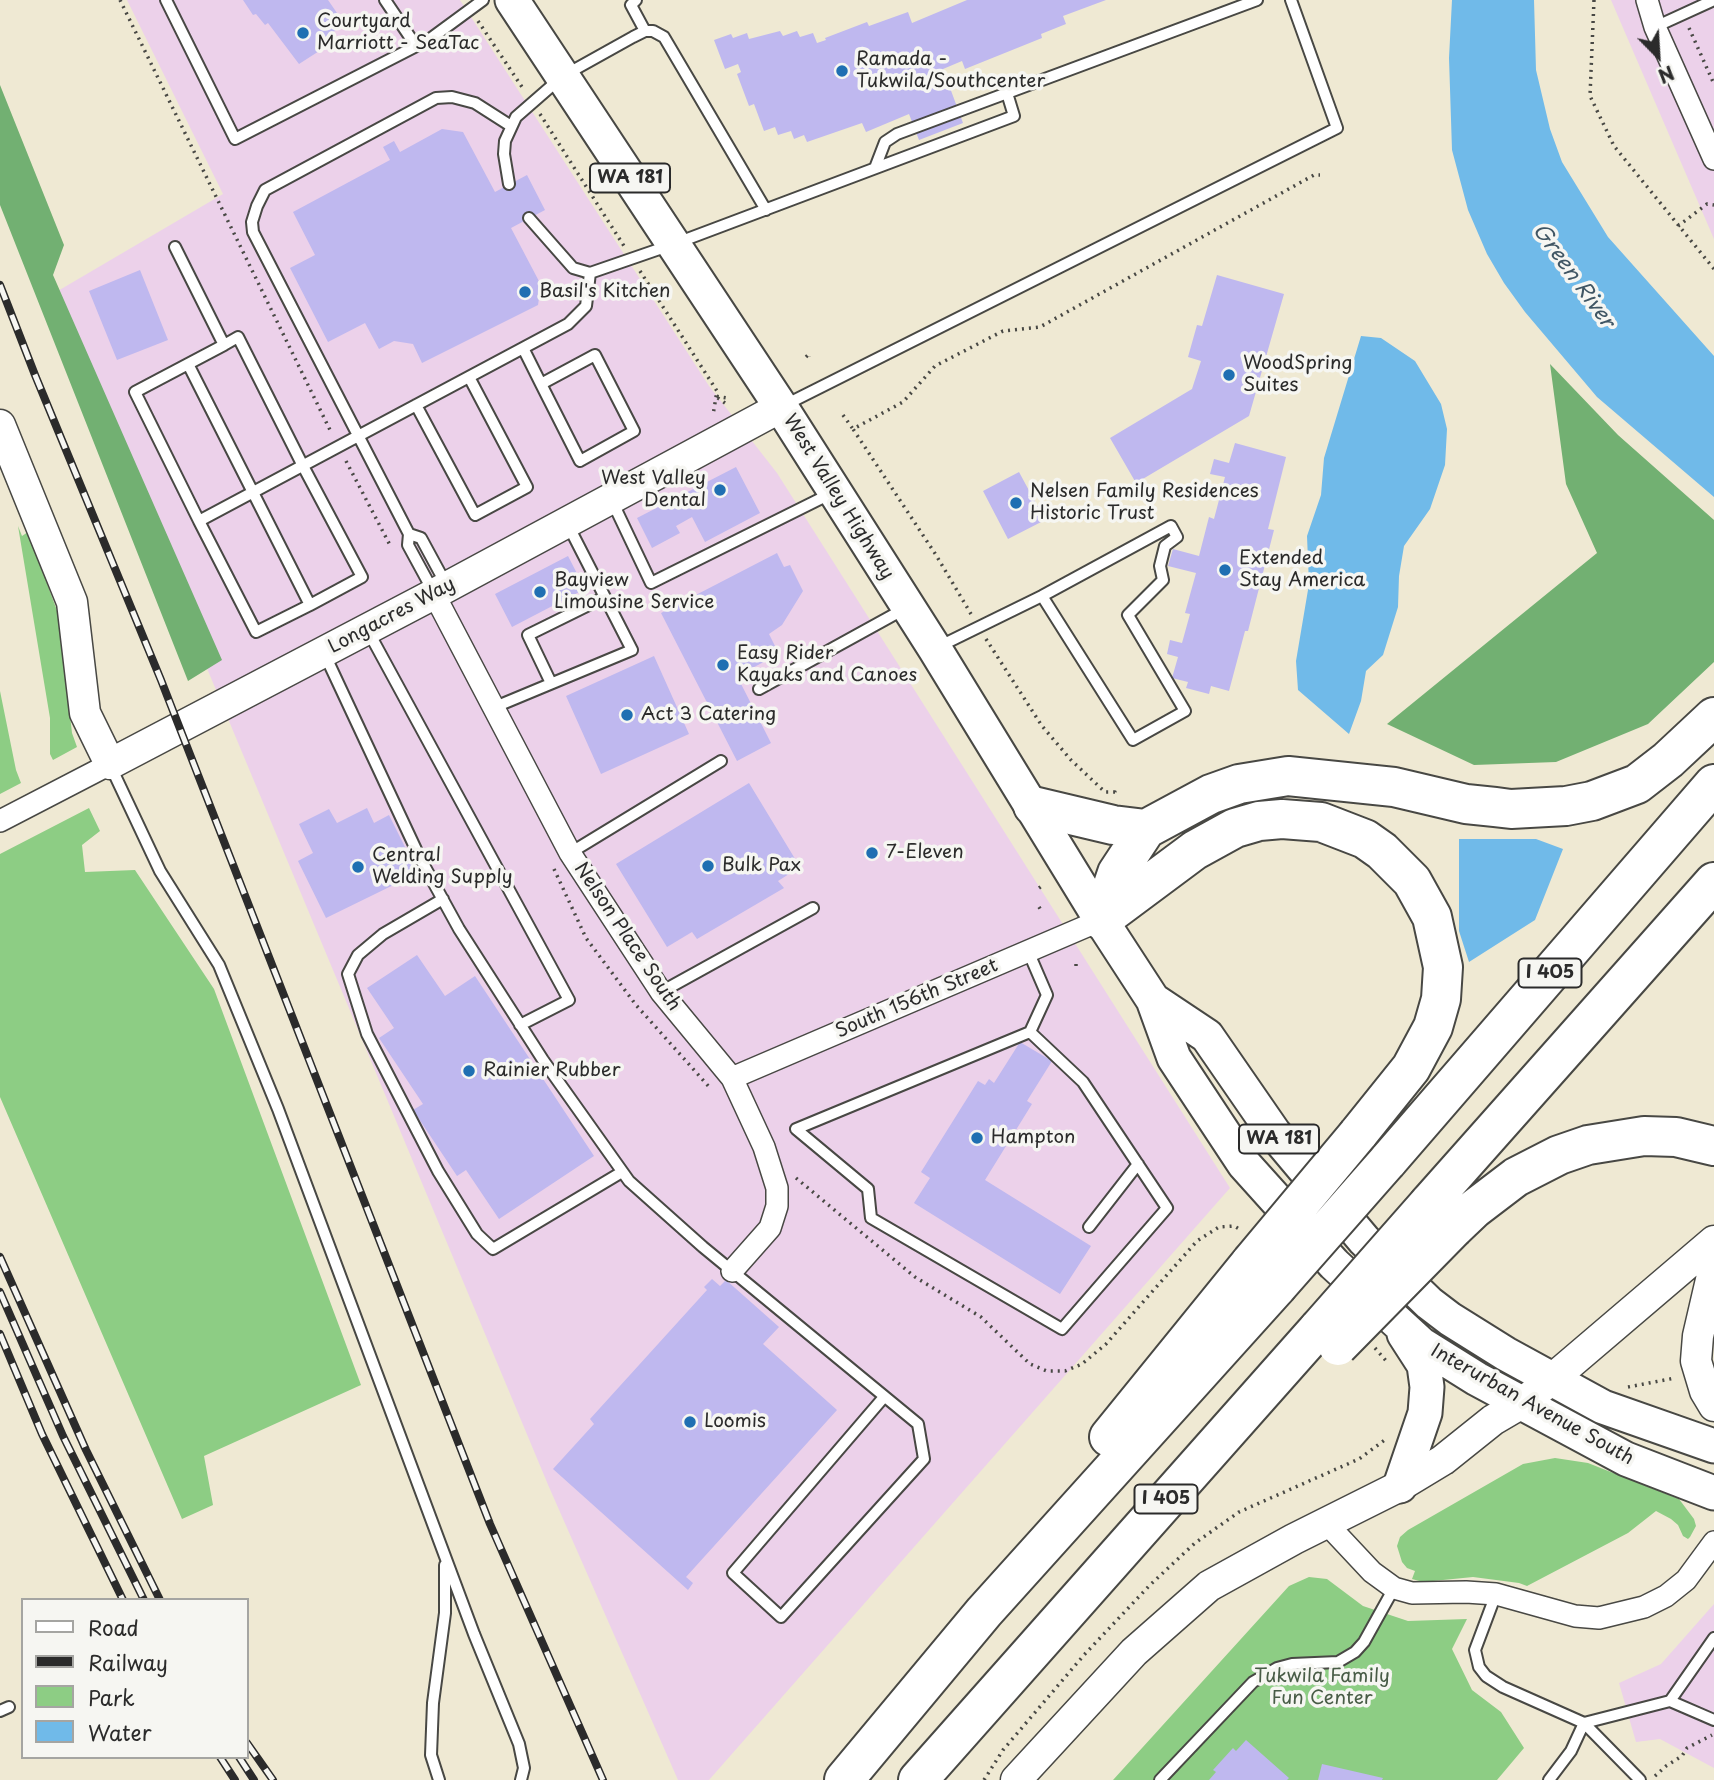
<!DOCTYPE html>
<html>
<head>
<meta charset="utf-8">
<style>
	body { margin:0 }
	#map { position:relative; width:1714px; height:1780px; overflow:hidden; background:#efe9d3; font-family:"Playpen Sans",sans-serif }
	canvas { display:block }
	.legend { position:absolute; left:21px; top:1598px; width:228px; height:161px; box-sizing:border-box; background:#f6f6f2; border:2px solid #a5a5a2; margin:0; padding:9px 12px; list-style:none; font-size:21px; color:#2b2b2b }
	.legend li { display:flex; align-items:center; gap:14px; height:35px }
	.legend b { width:35px; border:2px solid #a5a5a2 }
	.north { position:absolute; left:1623px; top:21px; width:70px; height:70px; -webkit-text-stroke:5px #f6f6f2; paint-order:stroke; rotate:156deg; font-size:19px; font-weight:700; line-height:28px; text-align:center; color:#2b2b2b }
	.north::after { content:''; display:block; margin:auto; width:24px; height:32px; background:#2b2b2b; clip-path:polygon(50% 0,100% 100%,50% 72%,0 100%) }
</style>
</head>
<body>
<div id="map">
<canvas width="1714" height="1780"></canvas>
<ul class="legend">
<li><b style="height:9px;background:#fff"></b>Road</li>
<li><b style="height:9px;background:#2b2b2b"></b>Railway</li>
<li><b style="height:19px;background:#8dcd84"></b>Park</li>
<li><b style="height:19px;background:#70bae9"></b>Water</li>
</ul>
<div class="north">N</div>
</div>
<script>
const context = document.querySelector('canvas').getContext('2d');
context.lineJoin = 'round';
function fill(path, color) {
  context.fillStyle = color;
  context.fill(path, 'evenodd');
}
function toPath(rows) {
  const path = new Path2D();
  for (const r of rows) {
    path.moveTo(r[0], r[1]);
    for (let i = 2; i < r.length; i += 2) path.lineTo(r[i], r[i + 1]);
  }
  return path;
}
function trace(path, color, width, dash) {
  context.strokeStyle = color;
  context.lineWidth = width;
  context.lineCap = dash ? 'butt' : 'round';
  context.setLineDash(dash || []);
  context.stroke(path);
}
function label(font, color, halo, rows, align = 'center') {
  context.font = font + ' "Playpen Sans",sans-serif';
  context.lineWidth = 7;
  context.setLineDash([]);
  context.textBaseline = 'middle';
  context.strokeStyle = halo;
  context.fillStyle = color;
  for (const [text, x, y, turn = 0] of rows) {
    context.save();
    context.translate(x, y);
    context.rotate((+turn || 0) * Math.PI / 180);
    context.textAlign = isNaN(turn) ? turn : align;
    if (halo) context.strokeText(text, 0, 0);
    context.fillText(text, 0, 0);
    context.restore();
  }
}
fill(toPath([
	[127,0,460,0,709,386,777,473,1230,1188,709,1780,678,1780,549,1487,51,295,223,194],
	[1611,0,1714,0,1714,239],
	[1714,1604,1714,1768,1660,1739,1636,1742,1619,1683,1661,1664]
]), '#ecd1ea');
fill(toPath([
	[18,526,22,536,28,532,59,616,72,733,77,747,53,760,50,754,50,718],
	[0,691,16,770,21,783,0,794],
	[89,808,100,831,82,845,85,872,135,870,214,989,361,1385,204,1456,213,1505,182,1519,0,1097,0,854],
	[1555,1458,1588,1463,1679,1499,1694,1519,1696,1526,1690,1537,1688,1539,1683,1536,1678,1525,1671,1519,1656,1511,1628,1533,1527,1586,1519,1583,1473,1577,1423,1582,1412,1579,1415,1571,1407,1568,1402,1562,1397,1546,1400,1537,1408,1530,1523,1464],
	[1309,1577,1327,1579,1363,1606,1408,1621,1467,1619,1452,1649,1472,1690,1501,1712,1524,1748,1497,1780,1113,1780,1289,1586]
]), '#8dcd84');
fill(toPath([
	[0,85,64,245,53,275,222,660,188,681,0,205],
	[1550,364,1618,435,1714,520,1714,662,1648,724,1556,762,1474,765,1387,724,1597,553,1566,484]
]), '#72b072');
fill(toPath([
	[1452,0,1534,0,1536,70,1550,129,1562,162,1608,237,1714,356,1714,497,1597,397,1525,312,1504,283,1487,254,1468,210,1452,150,1449,58],
	[1361,336,1381,338,1415,361,1441,404,1447,429,1445,465,1430,509,1404,546,1399,576,1398,607,1383,655,1366,671,1361,701,1349,734,1298,690,1296,661,1309,584,1307,536,1321,495,1324,458],
	[1459,839,1536,839,1563,849,1535,920,1469,962,1459,931]
]), '#70bae9');
fill(toPath([
	[243,0,328,0,337,13,334,16,340,27,323,39,327,46,299,64,268,23,265,25,256,14,253,15],
	[967,0,1106,0,1063,16,1066,24,1041,34,1042,38,965,69,962,61,943,69,963,123,919,140,909,114,866,132,862,123,807,142,804,135,794,139,791,131,778,135,775,127,764,131,754,104,749,106,737,74,741,72,738,64,725,69,714,40,731,34,733,38,747,33,749,39,780,31,783,36,797,31,800,37,813,33,817,43,826,40,825,38,867,22,869,26,908,12,912,23],
	[442,129,463,132,495,192,527,175,545,210,511,228,541,285,538,305,422,363,413,344,394,341,379,349,365,323,328,342,290,268,315,255,293,212,390,160,383,147,394,141,400,152],
	[140,270,168,340,117,360,89,291],
	[1217,275,1284,294,1249,416,1136,483,1110,438,1192,389,1201,361,1188,357,1197,325,1202,326],
	[1235,443,1286,457,1268,529,1274,530,1248,631,1245,631,1229,691,1211,686,1209,694,1186,688,1188,682,1172,678,1178,657,1167,654,1170,640,1182,643,1190,614,1185,613,1196,573,1168,566,1173,549,1199,556,1209,517,1214,519,1225,477,1210,474,1214,459,1229,463],
	[736,467,760,513,705,542,692,517,676,526,680,533,652,548,637,518],
	[1019,472,1045,520,1008,539,983,491],
	[777,553,784,567,790,565,803,591,782,625,769,634,779,654,737,676,771,743,737,761,661,613],
	[568,556,585,589,512,627,495,594],
	[654,656,689,734,601,774,566,696],
	[749,783,800,867,778,881,784,888,697,939,692,932,667,947,616,864],
	[367,808,374,823,389,815,418,873,326,918,298,861,313,853,299,824,329,809,337,823],
	[417,955,445,996,475,976,594,1156,499,1219,466,1170,457,1176,413,1110,423,1104,379,1038,394,1028,367,988],
	[1020,1042,1052,1061,1027,1101,1032,1104,985,1180,1091,1246,1060,1294,914,1203,930,1178,921,1172,978,1081,985,1085,989,1079,994,1083],
	[712,1279,720,1286,726,1280,779,1327,763,1344,837,1410,686,1577,693,1583,688,1590,553,1469,594,1424,590,1419,707,1290,704,1287],
	[1246,1740,1289,1778,1287,1780,1209,1780,1216,1772,1213,1770,1233,1748,1236,1751],
	[1322,1764,1383,1778,1382,1780,1318,1780]
]), '#bfb8ef');
const lane = toPath([
	[166,0,235,139,430,39,483,0],
	[385,0,416,46],
	[636,0,631,5,645,31],
	[1655,27,1714,0],
	[875,168,885,142,897,134,1257,0],
	[509,184,504,154,505,141,516,117,563,76,633,37,645,31,653,31,664,37,766,210],
	[529,218,573,268,590,273,674,244,1014,116,1007,93],
	[175,247,224,345,135,392,199,521,568,324,586,306,590,273],
	[224,345,238,337,303,466,362,577,310,605],
	[523,348,541,384,580,461,634,431,595,355,541,384],
	[188,364,310,605,256,632,199,521],
	[416,405,475,515,527,487,469,377],
	[783,406,1337,128,1291,0],
	[612,501,651,583,832,493],
	[409,534,421,538,447,586],
	[433,591,408,545,409,534,253,232,252,222,257,206,265,190,436,98,452,97,475,103,511,126],
	[368,631,569,1000,520,1025],
	[938,647,1042,596,1171,526,1177,537,1165,546,1160,566,1163,580,1128,615,1185,711,1133,740,1042,596],
	[325,655,420,858,459,929,543,1060,629,1181,703,1247,918,1424,924,1459,781,1617,733,1573,884,1397],
	[551,683,528,635,605,597],
	[759,689,906,608],
	[495,707,632,650,568,525],
	[111,767,160,871,219,965,278,1109,474,1634,519,1744,524,1768,521,1780],
	[570,853,721,761],
	[443,899,383,934,358,955,348,974,367,1034,438,1171,477,1234,493,1249,622,1172],
	[1028,951,1047,995,1030,1032,1083,1082,1167,1208,1062,1329,871,1218,868,1189,796,1129,1030,1032],
	[661,992,813,908],
	[1089,1227,1138,1164],
	[1496,1594,1475,1650,1479,1667,1486,1676,1503,1687,1584,1723,1640,1780],
	[1670,1701,1714,1638],
	[0,1711,9,1707],
	[1584,1723,1670,1701,1714,1720],
	[439,1780,431,1755,433,1703,445,1613,445,1565],
	[1160,1780,1253,1682,1277,1668,1292,1664,1338,1662,1355,1652,1364,1642,1394,1588],
	[1549,1780,1571,1751,1584,1723]
]);
const street = toPath([
	[1647,0,1655,27,1714,159],
	[434,594,570,853,661,992,732,1078,764,1147,777,1188,777,1206,770,1228,732,1271],
	[0,821,110,764],
	[732,1078,1101,920],
	[1327,1524,1372,1572,1394,1588,1412,1593,1466,1592,1496,1594,1575,1616,1599,1618,1644,1607,1666,1596,1686,1580,1714,1542]
]);
const secondary = toPath([
	[0,425,72,602,85,713,110,764,434,594,781,407],
	[1714,1267,1698,1336,1696,1361,1705,1391,1714,1406],
	[1016,1780,1134,1652,1209,1586,1294,1539,1400,1486,1443,1460,1493,1420,1522,1403,1551,1380,1714,1241]
]);
const primary = toPath([
	[512,0,781,407,935,649,1101,920,1153,1000,1174,1058,1244,1164,1334,1264,1421,1344,1477,1379,1626,1459,1714,1493],
	[1153,1000,1207,1036,1274,1133,1364,1240,1429,1303,1450,1319,1506,1354,1603,1407,1714,1446],
	[1400,1486,1425,1413,1427,1387,1424,1365,1404,1334]
]);
const highway = toPath([
	[1033,806,1113,825,1146,829],
	[1101,920,1117,873,1146,829,1211,794,1239,784,1288,776,1394,787,1466,804,1495,807,1511,809,1566,806,1592,801,1637,784,1668,760,1714,717],
	[1101,920,1195,850,1235,828,1259,821,1282,819,1321,822,1365,839,1382,851,1412,881,1432,917,1443,967,1441,999,1433,1027,1411,1068,1358,1134],
	[1387,1162,1714,784],
	[1429,1203,1714,882],
	[1454,1228,1474,1209,1516,1177,1559,1155,1588,1145,1644,1136,1676,1137,1714,1146],
	[1109,1437,1251,1262],
	[844,1780,984,1612,1277,1287],
	[918,1780,1319,1328]
]);
trace(lane, '#484844', 14);
trace(street, '#484844', 24);
trace(secondary, '#484844', 33);
trace(primary, '#484844', 37);
trace(highway, '#484844', 42);
trace(toPath([
	[120,0,331,432],
	[1594,0,1590,96,1614,146,1714,269],
	[478,21,524,90],
	[1689,28,1714,84],
	[540,114,624,246],
	[1678,226,1707,204,1714,205],
	[640,271,717,391,713,415],
	[806,357,809,354,809,357],
	[725,403,715,396,727,398],
	[843,415,853,429],
	[346,461,391,547],
	[971,614,936,555,853,429,903,402,935,366,1003,331,1040,327,1314,175,1320,175],
	[986,639,1042,726,1071,760,1105,792,1115,792,1114,796],
	[554,869,586,938,636,1005,711,1089],
	[1039,888,1043,885],
	[1039,907,1042,912],
	[1076,966,1076,961],
	[796,1178,915,1277,981,1317,1030,1364,1047,1371,1065,1371,1082,1364,1106,1344,1197,1241,1219,1227,1234,1226,1241,1230],
	[1375,1348,1388,1363],
	[1628,1387,1675,1378],
	[1655,1776,1666,1766,1682,1756,1687,1748,1712,1735],
	[984,1780,1003,1750,1084,1655,1150,1585,1195,1543,1239,1512,1359,1459,1386,1439]
]), '#484844', 3.5, [2, 5]);
trace(lane, '#fff', 10);
trace(street, '#fff', 21);
trace(secondary, '#fff', 30);
trace(primary, '#fff', 33);
trace(highway, '#fff', 38);
const rail = toPath([
	[0,285,35,375,161,680,490,1524,603,1780],
	[0,1257,86,1450,160,1600],
	[0,1292,63,1436,144,1600],
	[0,1334,42,1434,123,1600],
	[247,1743,273,1780],
	[220,1757,235,1780],
	[239,1757,254,1780]
]);
trace(rail, '#2b2b2b', 8);
trace(rail, '#f6f6f2', 5, [16]);
const highwayBridge = toPath([
	[1251,1262,1358,1134],
	[1277,1287,1387,1162],
	[1319,1328,1429,1203],
	[1338,1346,1454,1228]
]);
trace(highwayBridge, '#484844', 42, []);
trace(highwayBridge, '#fff', 38);
for (const [x, y, r, color] of [
	[303,33,7,"#1f6fb2"],
	[842,71,7,"#1f6fb2"],
	[525,292,7,"#1f6fb2"],
	[1229,375,7,"#1f6fb2"],
	[720,490,7,"#1f6fb2"],
	[1016,503,7,"#1f6fb2"],
	[1225,570,7,"#1f6fb2"],
	[540,592,7,"#1f6fb2"],
	[723,665,7,"#1f6fb2"],
	[627,715,7,"#1f6fb2"],
	[872,853,7,"#1f6fb2"],
	[708,866,7,"#1f6fb2"],
	[358,867,7,"#1f6fb2"],
	[469,1071,7,"#1f6fb2"],
	[977,1138,7,"#1f6fb2"],
	[690,1422,7,"#1f6fb2"]
]) {
  const dot = new Path2D();
  dot.arc(x, y, r, 0, 2 * Math.PI);
  context.fillStyle = color;
  context.fill(dot);
  trace(dot, '#f6f6f2', 2.5);
}
for (const [x, y, w] of [
	[630,178,80],
	[1550,973,63],
	[1279,1139,80],
	[1166,1499,63]
]) {
  const box = new Path2D();
  box.roundRect(x - w / 2, y - 14.5, w, 29, 5);
  context.fillStyle = '#f6f6f2';
  context.fill(box);
  trace(box, '#2b2b2b', 2);
}
label('bold 18px', '#2b2b2b', null, [
	["WA 181",630,178],
	["I 405",1550,973],
	["WA 181",1279,1139],
	["I 405",1166,1499]
]);
label('19px', '#2b2b2b', '#f6f6f2', [
	["Courtyard",317,22],
	["Marriott - SeaTac",317,44],
	["Ramada -",856,60],
	["Tukwila/Southcenter",856,82],
	["Basil's Kitchen",539,292],
	["WoodSpring",1243,364],
	["Suites",1243,386],
	["West Valley",706,479,"right"],
	["Dental",706,501,"right"],
	["Nelsen Family Residences",1030,492],
	["Historic Trust",1030,514],
	["Extended",1239,559],
	["Stay America",1239,581],
	["Bayview",554,581],
	["Limousine Service",554,603],
	["Easy Rider",737,654],
	["Kayaks and Canoes",737,676],
	["Act 3 Catering",641,715],
	["7-Eleven",886,853],
	["Central",372,856],
	["Welding Supply",372,878],
	["Bulk Pax",722,866],
	["Rainier Rubber",483,1071],
	["Hampton",991,1138],
	["Loomis",704,1422]
], 'left');
label('19px', '#2b2b2b', '#f6f6f2', [
	["West Valley Highway",838,497,58],
	["Longacres Way",392,616,-28],
	["Nelson Place South",627,937,56],
	["South 156th Street",917,999,-23],
	["Interurban Avenue South",1532,1405,29]
]);
label('19px', '#485c46', '#f6f6f2', [
	["Tukwila Family",1322,1677],
	["Fun Center",1322,1699]
]);
label('italic 21px', '#405664', '#f6f6f2', [
	["Green River",1573,276,54]
]);
</script>
</body>
</html>
